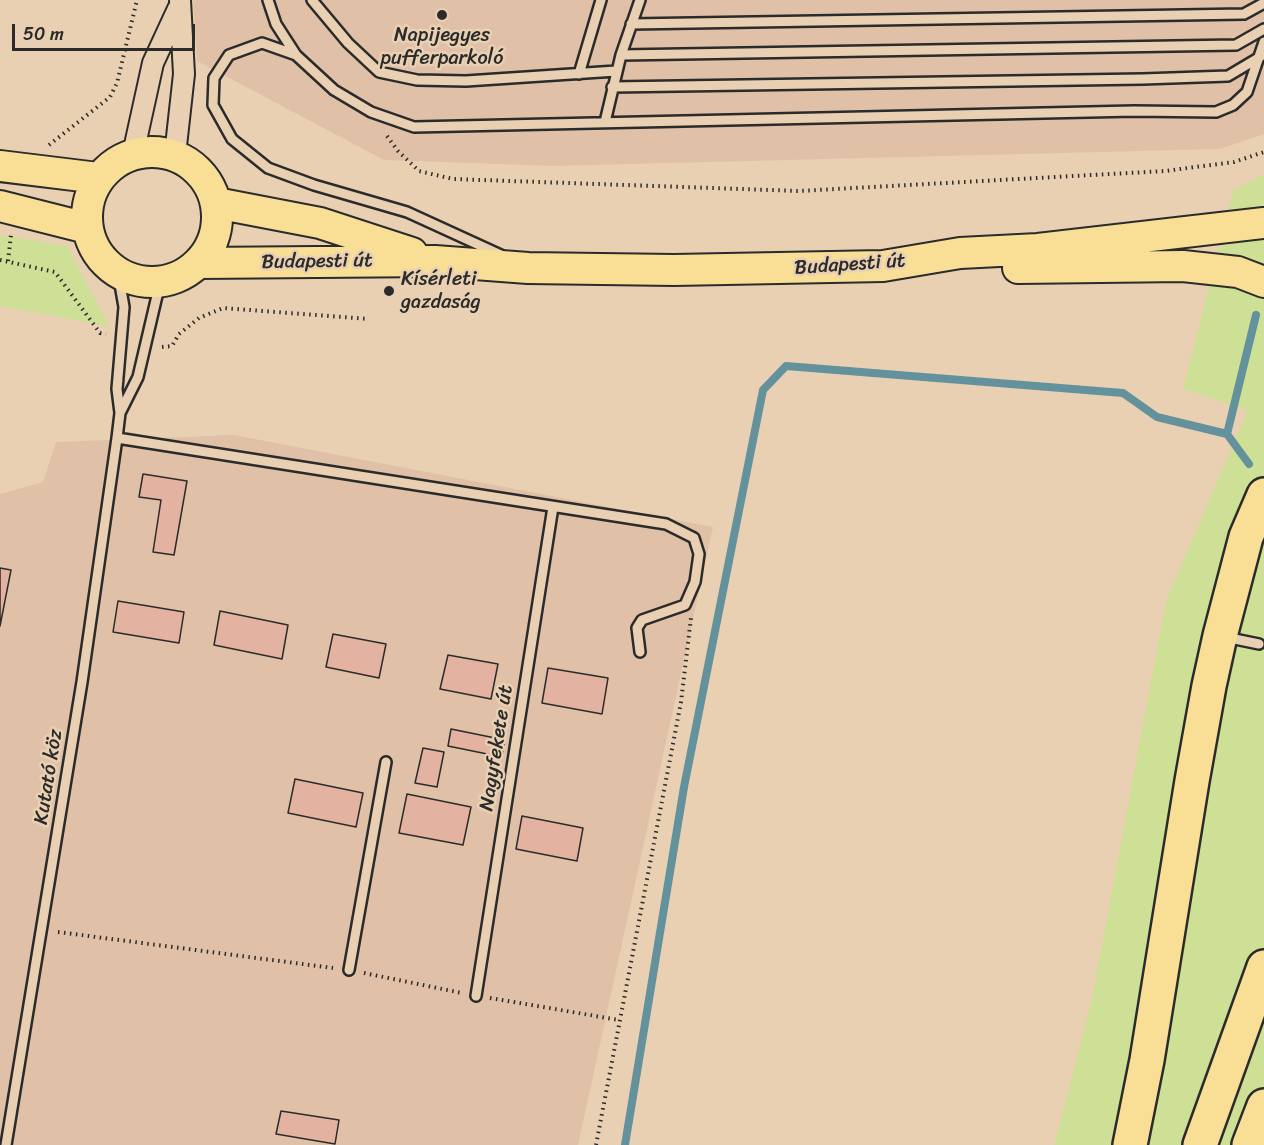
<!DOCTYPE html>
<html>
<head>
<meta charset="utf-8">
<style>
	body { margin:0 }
	#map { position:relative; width:1264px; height:1145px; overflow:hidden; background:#ead0b2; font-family:Sriracha,sans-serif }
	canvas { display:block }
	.scale { position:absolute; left:12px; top:24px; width:183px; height:27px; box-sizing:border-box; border:3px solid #2b2b2b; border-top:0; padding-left:8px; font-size:18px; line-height:21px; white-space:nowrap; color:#2b2b2b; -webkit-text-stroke:4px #ead0b2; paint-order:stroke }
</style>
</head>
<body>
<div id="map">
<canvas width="1264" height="1145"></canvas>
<div class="scale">50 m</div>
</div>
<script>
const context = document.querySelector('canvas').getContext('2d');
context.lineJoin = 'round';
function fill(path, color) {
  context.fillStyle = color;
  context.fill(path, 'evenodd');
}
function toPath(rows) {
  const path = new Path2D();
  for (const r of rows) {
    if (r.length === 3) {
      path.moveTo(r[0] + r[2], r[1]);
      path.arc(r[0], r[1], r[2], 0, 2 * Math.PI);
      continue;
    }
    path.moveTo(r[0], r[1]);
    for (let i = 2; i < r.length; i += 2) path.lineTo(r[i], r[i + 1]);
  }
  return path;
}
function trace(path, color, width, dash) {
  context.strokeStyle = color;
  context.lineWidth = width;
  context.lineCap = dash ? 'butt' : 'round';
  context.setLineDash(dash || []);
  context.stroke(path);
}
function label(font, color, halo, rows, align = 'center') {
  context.font = font + ' Sriracha,sans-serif';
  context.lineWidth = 5;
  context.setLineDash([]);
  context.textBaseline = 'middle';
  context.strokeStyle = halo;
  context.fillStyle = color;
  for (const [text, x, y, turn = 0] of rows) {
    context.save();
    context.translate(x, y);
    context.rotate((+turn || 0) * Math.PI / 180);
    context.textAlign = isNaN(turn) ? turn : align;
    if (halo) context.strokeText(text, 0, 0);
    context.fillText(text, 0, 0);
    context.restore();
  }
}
fill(toPath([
	[193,0,1264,0,1264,134,1220,149,553,166,384,160,197,61],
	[234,435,713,527,578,1145,0,1145,0,494,43,482,56,442]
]), '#e0c1a8');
fill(toPath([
	[1264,174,1264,1145,1054,1145,1091,1004,1166,601,1248,410,1183,389,1233,191],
	[0,235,67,246,109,326,0,306]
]), '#cee095');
trace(toPath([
	[1249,464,1227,434,1256,315],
	[625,1145,684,787,763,390,786,366,1123,393,1157,417,1227,434]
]), '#64929c', 8);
const building = toPath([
	[143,474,187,481,174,555,153,552,161,500,139,497,143,474],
	[0,568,11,570,0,626,0,568],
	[118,601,184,612,179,643,113,632,118,601],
	[220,611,288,625,282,659,214,645,220,611],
	[333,634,386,644,379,678,326,667,333,634],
	[448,655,498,664,491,699,440,689,448,655],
	[548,668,608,678,602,714,542,703,548,668],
	[451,729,505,740,502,757,448,746,451,729],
	[423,748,444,752,437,787,415,783,423,748],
	[295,779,363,793,356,827,288,813,295,779],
	[407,794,471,807,463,845,399,833,407,794],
	[522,816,583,828,577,861,516,849,522,816],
	[281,1111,339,1120,335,1144,276,1134,281,1111]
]);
fill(building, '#e3b2a1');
trace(building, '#2b2b2b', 1.5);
const lane = toPath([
	[268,0,276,24,296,55,334,90,371,112,414,127,1134,111,1216,112,1233,105,1247,92,1264,42],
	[312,0,348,43,379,72,417,80,466,81,616,71],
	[631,24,1244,14,1264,3],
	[296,55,262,43,229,55,214,78,213,105,232,139,268,168,314,185,407,212,501,255],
	[621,55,1236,45,1264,29],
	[579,74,601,0],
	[612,87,1143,79,1228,76,1260,57],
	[605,122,621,55,640,0],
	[120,413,138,377,160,283],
	[117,438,666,524,694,538,699,554,695,582,685,605,642,620,637,628,640,652],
	[1225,637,1259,644],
	[349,970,386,762],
	[476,996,553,507],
	[6,1145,82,682,117,438,120,413,117,389,124,307,118,273]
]);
const street = toPath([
	[133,154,153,63,178,9],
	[175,155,184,74,180,0]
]);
const primary = toPath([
	[152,217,65],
	[0,166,98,178],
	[216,203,320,223,412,253],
	[0,206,87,228],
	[199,263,435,261,528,268,674,270,883,266,960,253,1038,249,1264,223],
	[1018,268,1183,266,1238,272,1264,282]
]);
const highway = toPath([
	[1130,1145,1147,1060,1192,781,1209,686,1220,636,1246,537,1264,495],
	[1200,1145,1264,967],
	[1249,1145,1264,1106]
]);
trace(lane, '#2b2b2b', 14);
trace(street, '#2b2b2b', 24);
trace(primary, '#2b2b2b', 34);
trace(highway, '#2b2b2b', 38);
trace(toPath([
	[387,136,398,151,419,171,453,179,799,191,1165,171,1234,162,1264,152],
	[49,145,110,97,117,83,137,0],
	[0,260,55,272,100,333,106,334],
	[8,261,11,235],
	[162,347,172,346,179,334,199,318,223,308,369,319],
	[58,932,333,968],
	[364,973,462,993],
	[490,998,619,1020],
	[596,1145,681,702,691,618]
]), '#2b2b2b', 4, [1.5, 4.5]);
trace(lane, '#ead0b2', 9);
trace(street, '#ead0b2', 20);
trace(primary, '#f9df96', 30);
trace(highway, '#f9df96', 33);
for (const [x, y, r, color] of [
	[442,15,6,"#2b2b2b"],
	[389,291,6,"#2b2b2b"]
]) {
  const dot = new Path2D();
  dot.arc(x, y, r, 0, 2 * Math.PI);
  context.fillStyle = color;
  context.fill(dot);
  trace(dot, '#ead0b2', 2);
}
label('20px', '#2b2b2b', '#ead0b2', [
	["Napijegyes",442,36],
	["pufferparkoló",442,59],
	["Kísérleti",401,280,"left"],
	["gazdaság",401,303,"left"]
]);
label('20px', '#2b2b2b', '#ead0b2', [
	["Budapesti út",317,262,-1],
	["Budapesti út",850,265,-4],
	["Nagyfekete út",497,748,-81],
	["Kutató köz",49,777,-81]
]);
</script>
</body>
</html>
